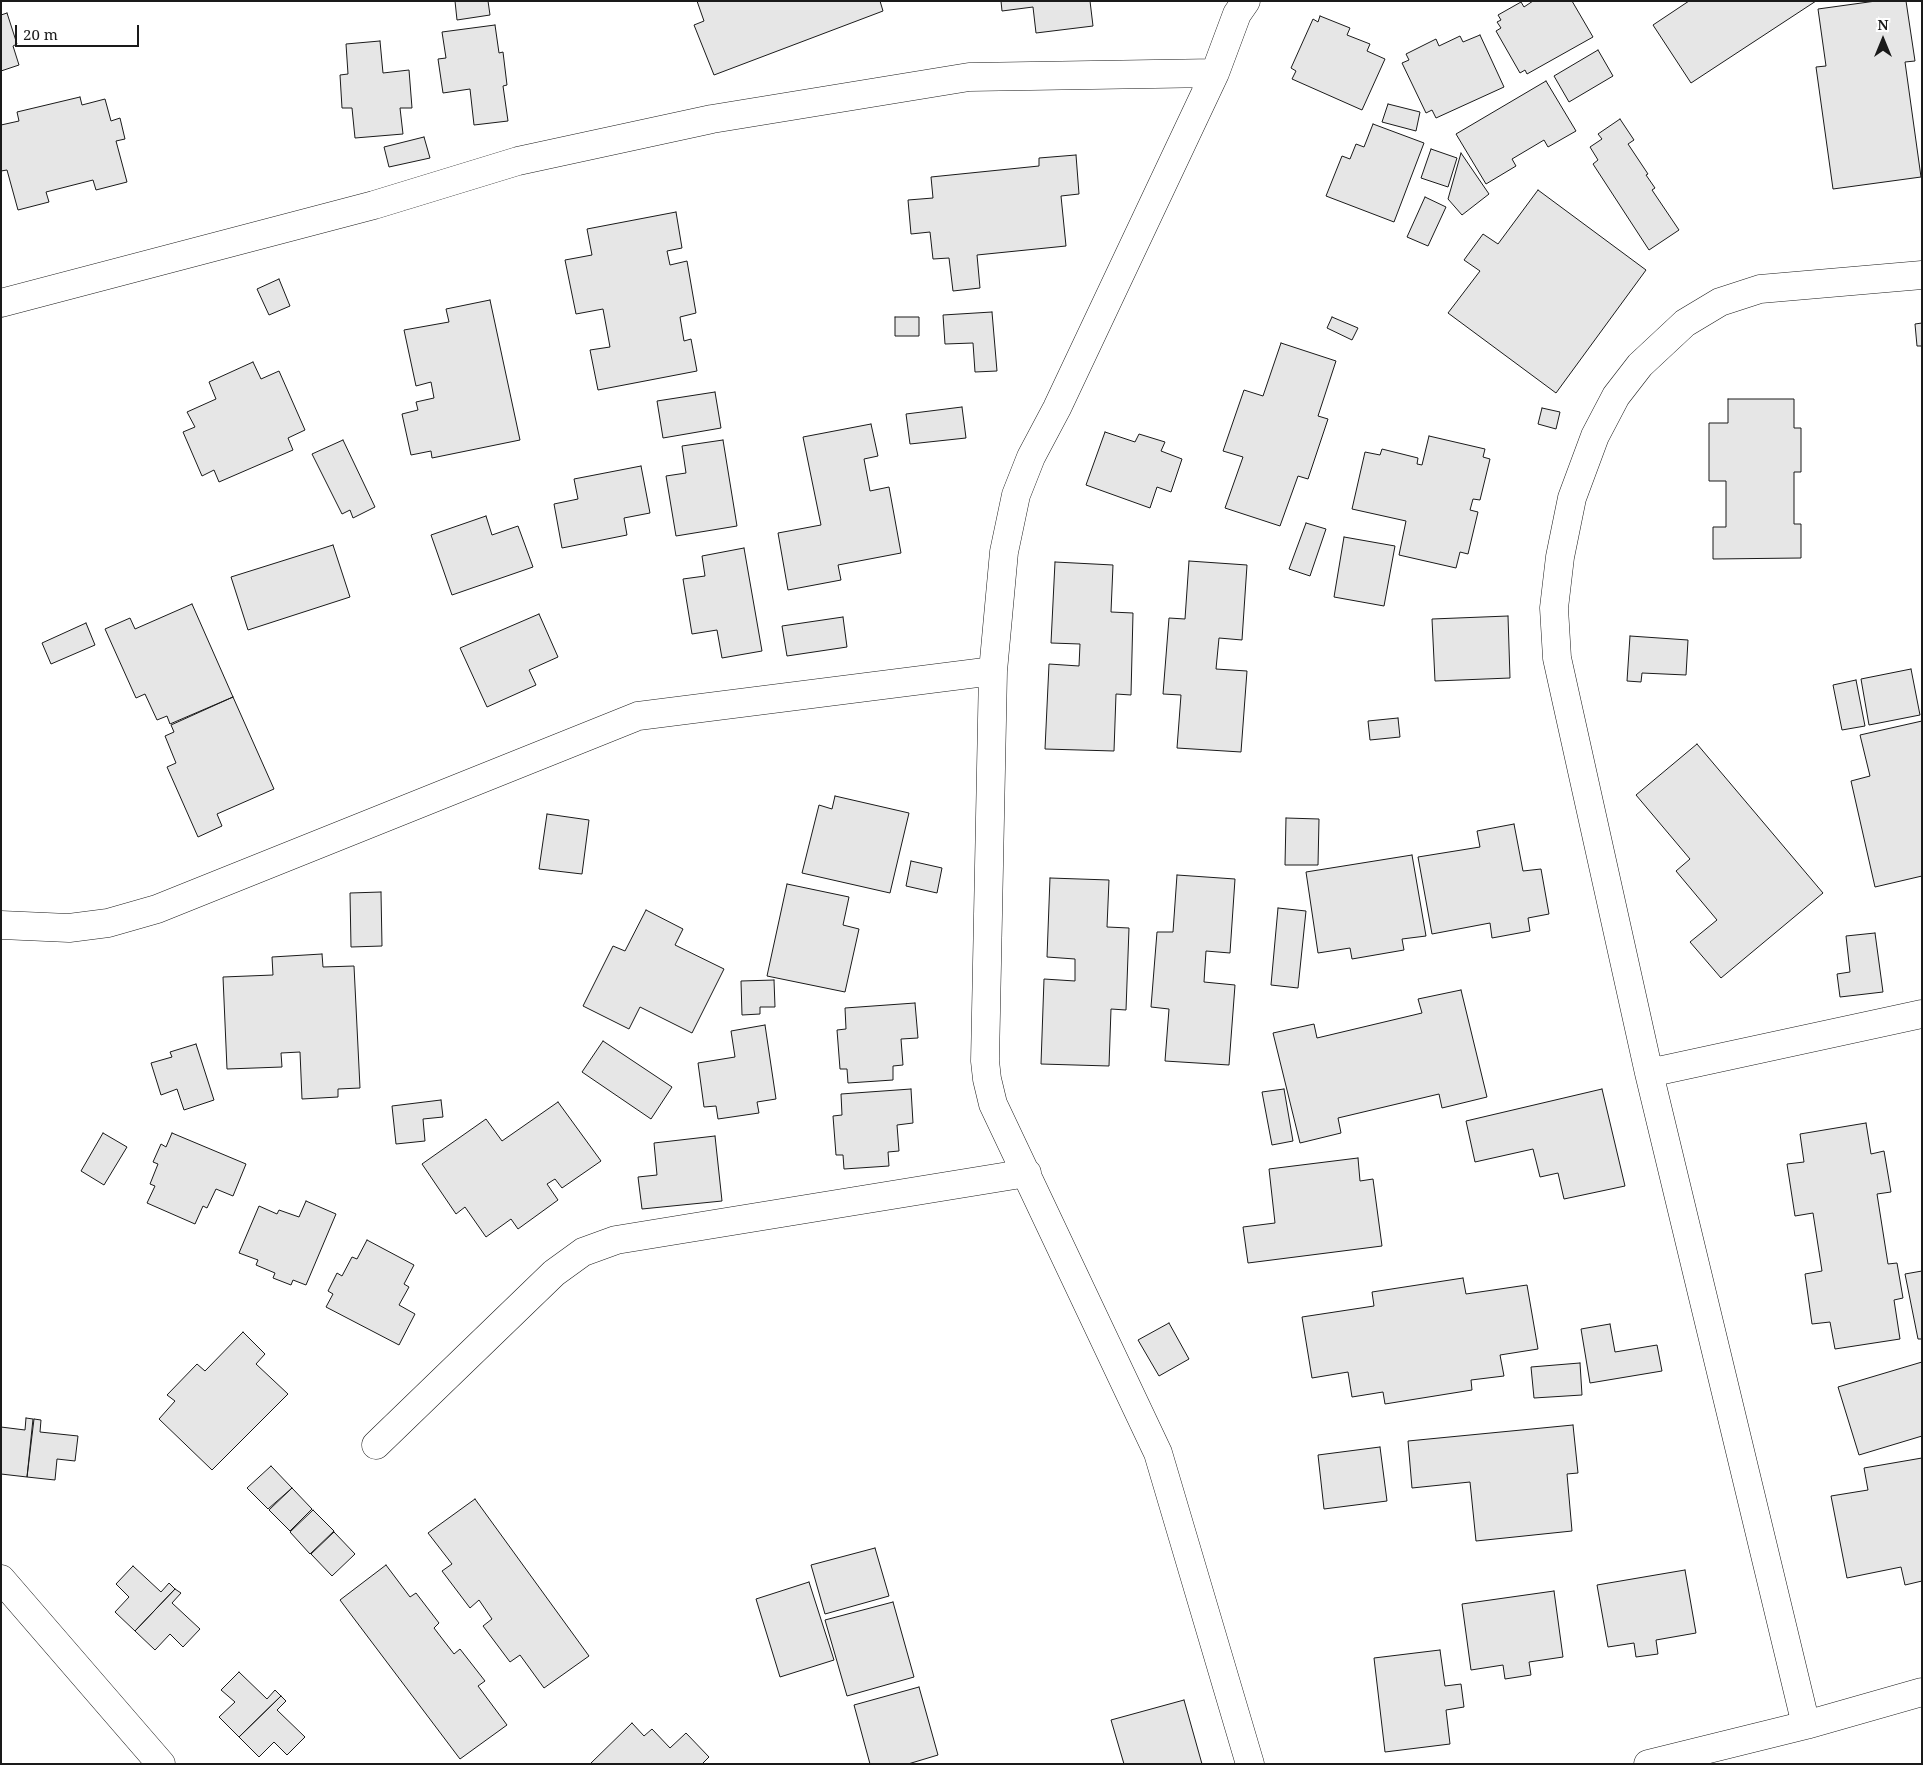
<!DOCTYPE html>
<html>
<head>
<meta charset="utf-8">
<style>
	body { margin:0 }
	#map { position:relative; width:1923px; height:1765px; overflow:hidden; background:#fff; font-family:"Noto Serif",serif }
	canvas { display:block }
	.frame { position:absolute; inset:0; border:2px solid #1a1a1a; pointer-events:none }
	.north { position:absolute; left:1858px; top:15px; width:50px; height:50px; -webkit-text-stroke:4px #fff; paint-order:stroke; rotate:0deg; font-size:14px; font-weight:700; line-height:20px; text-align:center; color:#1a1a1a }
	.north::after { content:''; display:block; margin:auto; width:18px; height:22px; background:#1a1a1a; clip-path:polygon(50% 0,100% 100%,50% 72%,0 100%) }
	.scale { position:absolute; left:15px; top:25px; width:124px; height:22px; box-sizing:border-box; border:2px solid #1a1a1a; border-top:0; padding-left:6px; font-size:15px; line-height:18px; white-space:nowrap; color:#1a1a1a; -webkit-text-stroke:4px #fff; paint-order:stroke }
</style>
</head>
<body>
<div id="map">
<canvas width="1923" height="1765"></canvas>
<div class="frame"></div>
<div class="north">N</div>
<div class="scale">20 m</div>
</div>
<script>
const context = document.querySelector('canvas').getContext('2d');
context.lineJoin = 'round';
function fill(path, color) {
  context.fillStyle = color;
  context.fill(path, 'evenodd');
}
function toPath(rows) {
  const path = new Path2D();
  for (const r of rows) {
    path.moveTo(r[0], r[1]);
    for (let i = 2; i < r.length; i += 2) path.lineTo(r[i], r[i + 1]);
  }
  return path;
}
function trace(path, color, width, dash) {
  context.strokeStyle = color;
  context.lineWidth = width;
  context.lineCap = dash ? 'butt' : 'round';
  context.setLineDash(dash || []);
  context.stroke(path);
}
const building = toPath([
	[455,1,488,1,490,15,457,20,455,1],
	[697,1,880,1,883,11,714,75,694,25,704,21,697,1],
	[1001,1,1090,1,1093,26,1036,33,1033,7,1002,11,1001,1],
	[1533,1,1572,1,1593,37,1527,74,1525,70,1520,73,1496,31,1501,28,1497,22,1501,20,1498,15,1521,2,1524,7,1533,1],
	[1689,1,1816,1,1691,83,1653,25,1689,1],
	[1876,1,1906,1,1915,61,1905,62,1921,177,1833,189,1816,67,1826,66,1818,9,1876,1],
	[7,13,17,44,13,46,19,65,1,71,1,15,7,13],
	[1320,16,1350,28,1347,35,1370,44,1367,51,1385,59,1362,110,1292,79,1296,71,1291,68,1313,19,1318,22,1320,16],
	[495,25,499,53,503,52,507,85,503,86,508,121,474,125,470,89,443,93,438,59,446,58,442,32,495,25],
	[1480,35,1504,87,1436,118,1432,110,1426,113,1402,63,1409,60,1406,54,1436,39,1439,46,1460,36,1463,42,1480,35],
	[380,41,383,73,409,70,412,108,400,108,403,134,355,138,352,108,342,108,340,75,348,74,346,44,380,41],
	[1598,50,1613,76,1569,102,1554,76,1598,50],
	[1546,81,1576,131,1548,147,1544,140,1512,159,1516,166,1486,184,1456,134,1546,81],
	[80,97,82,105,105,99,111,121,120,118,125,139,116,141,127,182,96,190,93,180,46,192,49,202,18,210,7,170,1,171,1,125,19,121,17,112,80,97],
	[1388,104,1420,112,1416,131,1382,122,1388,104],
	[1620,119,1634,140,1628,144,1648,174,1646,175,1655,188,1652,190,1679,230,1649,250,1593,164,1598,160,1590,147,1602,139,1598,134,1620,119],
	[1373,124,1424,143,1394,222,1326,196,1342,156,1350,159,1356,144,1364,147,1373,124],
	[424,137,430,158,389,167,384,147,424,137],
	[1431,149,1457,158,1448,187,1421,178,1431,149],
	[1461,153,1489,194,1462,215,1448,199,1461,153],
	[1076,155,1079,194,1061,196,1066,246,977,255,980,288,953,291,949,258,933,259,930,232,911,234,908,200,933,198,931,177,1039,166,1039,158,1076,155],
	[1538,190,1646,270,1556,393,1448,313,1480,271,1464,260,1483,234,1498,244,1538,190],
	[1425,197,1446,207,1428,246,1407,237,1425,197],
	[676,212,682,248,667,251,670,265,687,261,696,313,680,317,684,341,691,339,697,371,598,390,590,350,610,347,603,309,576,314,565,260,592,255,587,229,676,212],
	[279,279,290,306,269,315,257,289,279,279],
	[490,300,520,440,432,458,431,451,411,455,402,414,418,410,416,402,434,398,431,382,416,386,404,330,449,322,446,309,490,300],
	[992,312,997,371,975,372,973,343,945,344,943,315,992,312],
	[895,317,919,317,919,336,895,336,895,317],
	[1332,317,1358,328,1352,340,1327,328,1332,317],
	[1922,323,1922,346,1917,346,1915,324,1922,323],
	[1281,343,1336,361,1318,416,1328,419,1308,479,1298,476,1280,526,1225,508,1243,457,1223,451,1244,390,1263,396,1281,343],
	[253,362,261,379,279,371,305,430,288,438,293,450,219,482,214,470,202,476,183,432,195,427,187,412,216,399,209,382,253,362],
	[715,392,721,428,663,438,657,401,715,392],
	[1728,399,1794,399,1794,428,1801,428,1801,472,1794,472,1794,524,1801,524,1801,558,1713,559,1713,527,1726,527,1726,481,1709,481,1709,423,1728,423,1728,399],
	[962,407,966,438,910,444,906,414,962,407],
	[1542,408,1560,412,1556,429,1538,424,1542,408],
	[871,424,878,456,864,459,870,491,889,487,901,553,838,565,841,580,788,590,778,533,821,525,803,437,871,424],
	[1105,432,1135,442,1139,434,1165,442,1161,451,1182,459,1171,492,1157,487,1150,508,1086,485,1105,432],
	[1429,436,1485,449,1483,457,1490,459,1480,500,1473,499,1470,510,1478,512,1468,554,1460,552,1456,568,1399,555,1406,521,1352,509,1365,452,1380,455,1382,449,1418,458,1417,464,1422,465,1429,436],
	[343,440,375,507,353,518,350,510,342,514,312,454,343,440],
	[723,440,737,526,676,536,666,476,686,473,682,446,723,440],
	[641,466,650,513,624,518,627,535,562,548,554,504,578,499,574,479,641,466],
	[486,516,492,535,518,526,533,567,452,595,431,535,486,516],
	[1306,523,1326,529,1310,576,1289,569,1306,523],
	[1344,537,1395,546,1384,606,1334,597,1344,537],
	[333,545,350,597,248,630,231,577,333,545],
	[744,548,762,651,722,658,717,630,692,634,683,579,705,576,702,556,744,548],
	[1189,561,1247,565,1242,640,1219,638,1216,669,1247,671,1241,752,1177,748,1181,695,1163,694,1169,618,1185,619,1189,561],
	[1055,562,1113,565,1111,612,1133,613,1131,695,1116,694,1114,751,1045,749,1049,664,1079,666,1080,644,1051,643,1055,562],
	[192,604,233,697,170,724,167,716,157,720,145,694,136,698,105,629,130,618,135,629,192,604],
	[539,614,558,657,529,670,536,685,487,707,460,648,539,614],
	[1508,616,1510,678,1435,681,1432,619,1508,616],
	[843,617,847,647,787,656,782,626,843,617],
	[86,623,95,645,51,664,42,643,86,623],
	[1630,636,1688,640,1686,675,1642,673,1641,682,1627,681,1630,636],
	[1911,669,1920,715,1869,725,1861,679,1911,669],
	[1856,680,1865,726,1842,730,1833,685,1856,680],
	[233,697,274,789,217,814,222,826,198,837,167,767,176,763,165,736,174,732,171,725,233,697],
	[1398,718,1400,737,1370,740,1368,721,1398,718],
	[1922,721,1922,876,1875,887,1851,781,1870,776,1860,735,1922,721],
	[1697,744,1823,893,1721,978,1690,942,1717,920,1676,871,1690,859,1636,795,1697,744],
	[835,796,909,813,890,893,802,873,819,805,832,809,835,796],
	[547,814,589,820,582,874,539,869,547,814],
	[1286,818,1319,819,1318,865,1285,865,1286,818],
	[1514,824,1523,871,1541,869,1549,914,1528,918,1530,931,1492,938,1490,923,1432,934,1418,857,1480,847,1477,831,1514,824],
	[1412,855,1426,936,1402,939,1404,950,1352,959,1350,948,1318,953,1306,872,1412,855],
	[911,861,942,868,937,893,906,886,911,861],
	[1177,875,1235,879,1230,953,1206,951,1204,982,1235,985,1229,1065,1165,1061,1169,1009,1151,1007,1157,932,1173,932,1177,875],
	[1050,878,1109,880,1107,927,1129,928,1126,1010,1111,1009,1109,1066,1041,1064,1044,979,1075,981,1075,959,1047,957,1050,878],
	[787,884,849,897,843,925,859,929,845,992,767,976,787,884],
	[381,892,382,946,351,947,350,893,381,892],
	[1278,908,1306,911,1298,988,1271,985,1278,908],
	[646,910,683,929,675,945,724,969,692,1033,640,1007,629,1029,583,1006,613,946,625,951,646,910],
	[1875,933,1883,992,1840,997,1837,974,1850,972,1846,936,1875,933],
	[322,954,323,967,354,966,360,1088,338,1089,338,1097,302,1099,300,1052,281,1053,282,1067,227,1069,223,977,273,975,272,957,322,954],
	[774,980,775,1007,760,1007,760,1014,742,1015,741,981,774,980],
	[1461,990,1487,1097,1442,1108,1439,1094,1338,1118,1341,1133,1300,1143,1273,1033,1314,1024,1317,1038,1422,1013,1418,999,1461,990],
	[915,1003,918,1038,901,1039,903,1065,893,1066,893,1080,848,1083,847,1069,840,1069,837,1030,846,1029,845,1008,915,1003],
	[765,1025,776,1099,757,1102,759,1113,718,1119,716,1106,704,1107,698,1063,735,1057,731,1031,765,1025],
	[603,1041,672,1087,651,1119,582,1072,603,1041],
	[196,1044,214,1100,184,1110,177,1089,161,1095,151,1063,172,1057,170,1052,196,1044],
	[911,1089,913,1123,897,1125,899,1151,888,1152,889,1166,844,1169,843,1155,836,1155,833,1116,842,1115,841,1094,911,1089],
	[1284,1089,1293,1141,1272,1145,1262,1092,1284,1089],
	[1602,1089,1625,1186,1564,1199,1558,1173,1540,1177,1533,1149,1475,1162,1466,1121,1602,1089],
	[441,1100,443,1117,423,1119,425,1141,396,1144,392,1106,441,1100],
	[558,1102,601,1161,562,1188,555,1179,547,1184,558,1200,518,1229,511,1219,486,1237,465,1207,456,1214,422,1164,486,1119,502,1141,558,1102],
	[1866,1123,1871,1154,1884,1151,1891,1192,1877,1194,1888,1264,1897,1263,1903,1298,1894,1300,1900,1339,1835,1349,1830,1322,1812,1324,1805,1274,1822,1271,1813,1213,1795,1216,1787,1164,1804,1162,1800,1134,1866,1123],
	[103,1133,127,1147,104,1185,81,1171,103,1133],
	[172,1133,246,1164,233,1196,216,1189,207,1208,203,1206,195,1224,147,1203,155,1186,150,1184,158,1164,153,1162,161,1144,166,1147,172,1133],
	[715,1136,722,1201,642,1209,638,1177,657,1175,654,1143,715,1136],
	[1358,1158,1360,1181,1373,1179,1382,1246,1248,1263,1243,1227,1275,1223,1269,1169,1358,1158],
	[306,1201,336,1214,306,1285,293,1280,291,1285,273,1278,275,1273,256,1265,258,1260,239,1253,259,1206,277,1214,279,1210,299,1217,306,1201],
	[367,1240,414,1265,404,1284,409,1287,399,1305,415,1314,399,1345,326,1307,333,1294,328,1291,337,1273,342,1276,352,1257,357,1259,367,1240],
	[1922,1271,1922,1339,1918,1339,1905,1274,1922,1271],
	[1463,1278,1466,1294,1527,1285,1538,1349,1500,1355,1504,1376,1471,1380,1472,1390,1385,1404,1383,1392,1352,1397,1348,1372,1312,1378,1302,1317,1374,1306,1372,1292,1463,1278],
	[1169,1323,1189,1359,1159,1376,1138,1340,1169,1323],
	[1610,1324,1615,1352,1657,1345,1662,1371,1590,1383,1581,1329,1610,1324],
	[243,1332,265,1354,256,1364,288,1394,212,1470,159,1419,175,1401,167,1395,197,1364,205,1371,243,1332],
	[1922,1362,1922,1436,1859,1455,1838,1387,1922,1362],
	[1580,1363,1582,1395,1534,1398,1531,1367,1580,1363],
	[26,1418,33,1419,27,1477,1,1474,1,1427,25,1430,26,1418],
	[34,1419,41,1420,40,1432,78,1436,75,1461,57,1459,55,1480,27,1477,34,1419],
	[1573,1425,1578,1473,1567,1474,1572,1531,1476,1541,1470,1482,1412,1488,1408,1441,1573,1425],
	[1380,1447,1387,1501,1324,1509,1318,1455,1380,1447],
	[1922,1458,1922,1581,1905,1585,1901,1567,1847,1578,1831,1496,1868,1490,1864,1468,1922,1458],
	[271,1466,292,1488,268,1509,247,1488,271,1466],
	[292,1488,312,1509,290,1531,269,1510,292,1488],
	[475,1499,589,1656,544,1688,520,1655,510,1662,483,1626,492,1619,479,1600,470,1608,442,1571,452,1564,428,1533,475,1499],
	[313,1510,334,1531,310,1554,290,1532,313,1510],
	[334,1532,355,1554,332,1576,311,1554,334,1532],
	[875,1548,889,1596,825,1614,811,1565,875,1548],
	[386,1565,410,1597,416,1593,439,1623,434,1628,454,1654,460,1649,485,1681,478,1686,507,1725,460,1759,340,1600,386,1565],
	[133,1566,161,1592,169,1583,175,1589,135,1631,115,1612,129,1597,116,1584,133,1566],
	[1685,1570,1696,1633,1656,1640,1658,1654,1636,1657,1634,1643,1608,1647,1597,1585,1685,1570],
	[809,1582,834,1660,780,1677,756,1599,809,1582],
	[175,1589,181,1593,172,1603,200,1629,183,1647,170,1634,155,1650,135,1631,175,1589],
	[1554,1591,1563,1657,1529,1662,1531,1675,1505,1679,1503,1665,1471,1670,1462,1604,1554,1591],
	[893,1602,914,1677,847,1696,825,1620,893,1602],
	[1440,1650,1445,1686,1461,1684,1464,1707,1446,1710,1450,1744,1385,1752,1374,1658,1440,1650],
	[239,1672,267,1699,275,1690,281,1696,239,1737,219,1717,235,1702,221,1690,239,1672],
	[919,1687,938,1755,908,1764,870,1764,854,1705,919,1687],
	[281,1696,286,1701,277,1710,305,1737,287,1755,274,1742,259,1757,239,1737,281,1696],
	[1184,1700,1202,1764,1124,1764,1111,1720,1184,1700],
	[632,1723,644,1736,652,1729,670,1748,686,1733,709,1757,702,1764,590,1764,632,1723]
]);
fill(building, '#e6e6e6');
trace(building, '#1a1a1a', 1);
const minor = toPath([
	[1246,1,1237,14,1215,73,1057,408,1031,457,1016,495,1004,552,993,671,985,1061,987,1079,993,1104,1158,1453,1250,1764],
	[1,303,374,205,518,161,712,119,969,77,1215,73],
	[1,925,69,928,108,923,157,909,638,716,993,671],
	[1649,1073,1922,1014],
	[376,1445,554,1273,583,1252,616,1240,1027,1173],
	[1,1579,161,1764],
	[1806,1725,1649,1073,1557,658,1554,608,1560,557,1572,498,1595,436,1616,396,1640,365,1685,323,1720,302,1760,289,1922,275],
	[1648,1764,1806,1725,1922,1692]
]);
trace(minor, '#1a1a1a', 29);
trace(minor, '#fff', 28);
</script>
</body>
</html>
